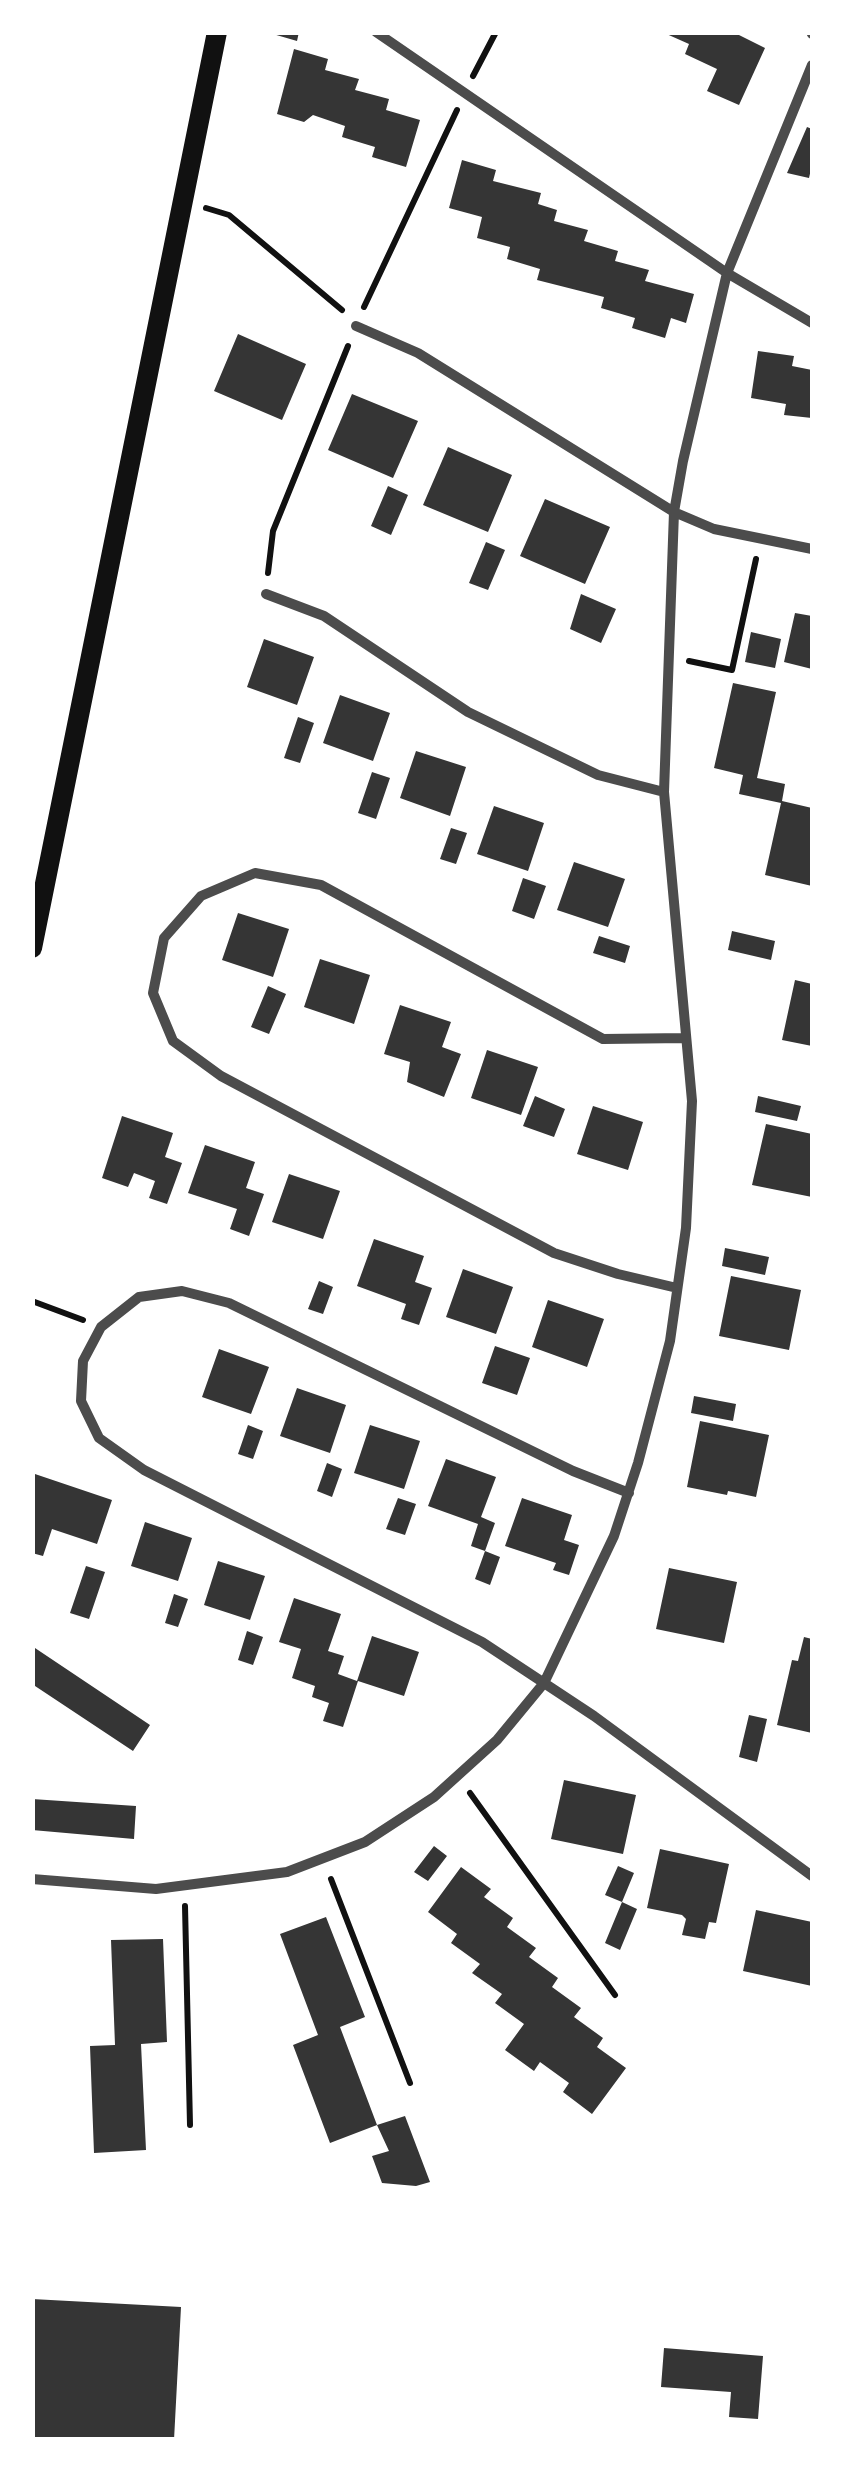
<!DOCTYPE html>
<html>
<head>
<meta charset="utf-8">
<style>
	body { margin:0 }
	#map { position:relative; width:845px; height:2472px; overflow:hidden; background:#fff; font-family:Figtree,sans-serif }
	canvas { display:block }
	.frame { position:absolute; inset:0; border:35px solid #fff; pointer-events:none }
</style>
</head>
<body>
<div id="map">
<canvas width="845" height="2472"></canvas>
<div class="frame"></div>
</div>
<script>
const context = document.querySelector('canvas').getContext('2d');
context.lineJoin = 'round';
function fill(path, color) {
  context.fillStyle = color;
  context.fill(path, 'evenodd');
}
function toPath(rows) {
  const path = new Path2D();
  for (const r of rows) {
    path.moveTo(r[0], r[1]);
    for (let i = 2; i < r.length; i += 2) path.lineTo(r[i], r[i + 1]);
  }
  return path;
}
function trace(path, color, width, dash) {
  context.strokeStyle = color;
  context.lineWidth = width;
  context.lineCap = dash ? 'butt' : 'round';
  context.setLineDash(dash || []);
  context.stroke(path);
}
fill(toPath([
	[266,32,299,32,297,41],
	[662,32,733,32,765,48,739,105,707,91,717,69,685,54,689,44],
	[294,49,328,59,325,70,359,79,355,90,389,99,386,110,420,120,406,167,372,157,375,147,342,137,345,126,313,115,304,122,277,114],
	[807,127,812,129,812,165,809,178,787,173],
	[462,160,496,170,493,181,541,193,538,204,557,210,554,221,588,230,584,241,618,251,615,261,649,270,645,281,694,294,686,323,671,318,665,338,632,328,635,318,601,308,604,297,537,280,540,269,507,259,510,247,477,238,482,217,449,208],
	[238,334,306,364,282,420,214,391],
	[758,351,794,356,792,366,812,370,812,418,784,415,786,404,751,398],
	[352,394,418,421,393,478,328,450],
	[448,447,512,475,488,532,423,505],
	[388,486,408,495,391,535,371,526],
	[545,499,610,527,585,584,520,556],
	[486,542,505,550,488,590,469,583],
	[581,594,616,609,601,643,570,629],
	[795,613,812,616,812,669,784,662],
	[751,632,781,639,775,668,745,662],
	[264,639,314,657,297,705,247,687],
	[733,683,776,692,757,778,785,784,782,801,812,808,812,886,765,875,781,803,739,794,743,775,714,768],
	[340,695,390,713,373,761,323,743],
	[298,717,314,723,300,763,284,758],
	[416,751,466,767,450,816,400,798],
	[372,772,390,778,376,819,358,813],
	[494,806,544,823,528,871,477,854],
	[451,828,467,833,456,864,440,859],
	[574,862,625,879,608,927,557,910],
	[523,878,546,886,534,919,512,911],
	[238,913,289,929,273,977,222,960],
	[732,931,775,941,771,960,728,950],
	[599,936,630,946,625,963,593,953],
	[320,959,370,975,354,1024,304,1007],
	[795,980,812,984,812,1046,782,1040],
	[268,986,286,994,269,1034,251,1027],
	[400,1005,451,1022,442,1047,461,1054,444,1097,407,1082,410,1062,384,1054],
	[487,1050,538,1067,521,1115,471,1098],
	[535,1096,565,1109,554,1137,523,1126],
	[758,1096,801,1106,797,1121,755,1112],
	[593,1106,643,1122,628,1170,577,1154],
	[122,1116,173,1133,165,1157,182,1163,167,1204,149,1198,155,1181,134,1173,128,1187,102,1178],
	[766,1124,812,1134,812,1197,752,1185],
	[205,1145,255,1162,246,1188,264,1194,249,1236,230,1229,237,1209,188,1193],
	[289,1174,340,1191,323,1239,272,1222],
	[374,1239,424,1256,415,1282,432,1288,419,1325,401,1319,406,1304,357,1286],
	[725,1248,769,1257,765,1275,722,1266],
	[463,1269,513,1287,496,1334,446,1317],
	[731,1276,801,1290,789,1350,719,1336],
	[319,1281,333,1287,323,1314,308,1309],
	[548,1300,604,1319,587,1367,532,1347],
	[495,1346,530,1358,517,1395,482,1383],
	[219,1349,269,1367,251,1414,202,1397],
	[297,1388,346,1405,330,1453,280,1436],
	[694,1396,736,1404,733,1421,691,1413],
	[700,1421,769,1435,756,1497,728,1491,727,1495,687,1487],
	[248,1425,263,1431,253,1459,238,1454],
	[370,1425,420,1441,404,1489,354,1473],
	[446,1459,496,1477,481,1517,495,1523,485,1551,471,1546,478,1524,428,1506],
	[327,1463,342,1469,332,1497,317,1491],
	[32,1473,112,1500,97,1544,52,1529,43,1556,32,1553],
	[398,1498,416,1504,405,1535,386,1529],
	[522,1498,572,1515,564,1540,579,1545,569,1575,553,1570,556,1563,505,1546],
	[145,1522,192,1538,178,1581,131,1566],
	[485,1551,500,1557,490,1585,475,1579],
	[218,1561,265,1576,250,1620,204,1605],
	[86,1566,105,1572,89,1619,70,1613],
	[669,1568,737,1582,724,1643,656,1629],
	[174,1594,188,1599,178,1627,165,1623],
	[294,1598,341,1614,328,1651,344,1656,338,1674,357,1681,372,1636,419,1652,404,1696,358,1681,343,1727,323,1721,329,1703,312,1697,315,1686,292,1678,301,1649,279,1642],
	[247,1631,263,1637,253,1665,238,1660],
	[804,1637,812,1639,812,1733,777,1725,792,1660,798,1661],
	[32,1646,150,1725,133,1751,32,1684],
	[749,1715,767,1719,757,1762,739,1757],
	[564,1780,636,1795,623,1854,551,1839],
	[32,1799,136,1806,134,1839,32,1830],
	[434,1846,447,1856,428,1881,414,1872],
	[660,1849,729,1864,716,1923,709,1922,705,1939,682,1935,686,1919,682,1915,647,1908],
	[618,1866,634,1873,622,1902,605,1895],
	[461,1867,491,1889,484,1897,513,1918,507,1927,536,1948,529,1957,558,1978,552,1987,581,2008,574,2017,603,2038,597,2047,626,2068,592,2114,563,2092,569,2083,540,2062,534,2071,505,2050,524,2024,495,2003,502,1994,472,1973,480,1964,451,1943,457,1934,428,1912],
	[622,1902,637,1909,620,1950,605,1943],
	[756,1910,812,1922,812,1986,743,1971],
	[326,1917,365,2017,340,2027,377,2125,330,2143,293,2045,318,2035,280,1934],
	[163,1939,167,2042,141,2044,146,2150,94,2153,90,2046,115,2045,111,1940],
	[405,2116,430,2182,416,2186,382,2183,372,2156,389,2151,377,2125],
	[32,2299,181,2307,174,2440,32,2440],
	[664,2348,763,2356,758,2419,729,2417,731,2392,661,2387]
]), '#353535');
trace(toPath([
	[473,76,496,32],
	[206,208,229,215,342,310],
	[364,307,457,110],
	[268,573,273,531,348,346],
	[689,661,732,670,756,559],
	[32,1301,83,1320],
	[470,1793,615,1995],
	[331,1879,410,2083],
	[185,1906,190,2125]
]), '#111', 6);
trace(toPath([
	[376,32,727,273,812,323],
	[811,32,812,34],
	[356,326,418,353,674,512,714,529,812,549],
	[266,594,324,616,468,712,598,775,664,792],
	[677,1288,618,1274,554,1253,221,1076,173,1041,153,993,164,938,201,896,255,873,321,885,603,1039,686,1038],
	[629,1493,573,1471,229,1303,182,1291,139,1297,101,1327,83,1361,81,1401,99,1438,144,1470,482,1642,594,1716,812,1876],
	[32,1879,156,1889,287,1872,365,1842,434,1797,497,1740,544,1683,614,1536,638,1463,670,1341,686,1228,692,1101,664,792,674,512,683,461,727,273,812,65]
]), '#4c4c4c', 10);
trace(toPath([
	[32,948,217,32]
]), '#111', 20);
</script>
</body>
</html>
